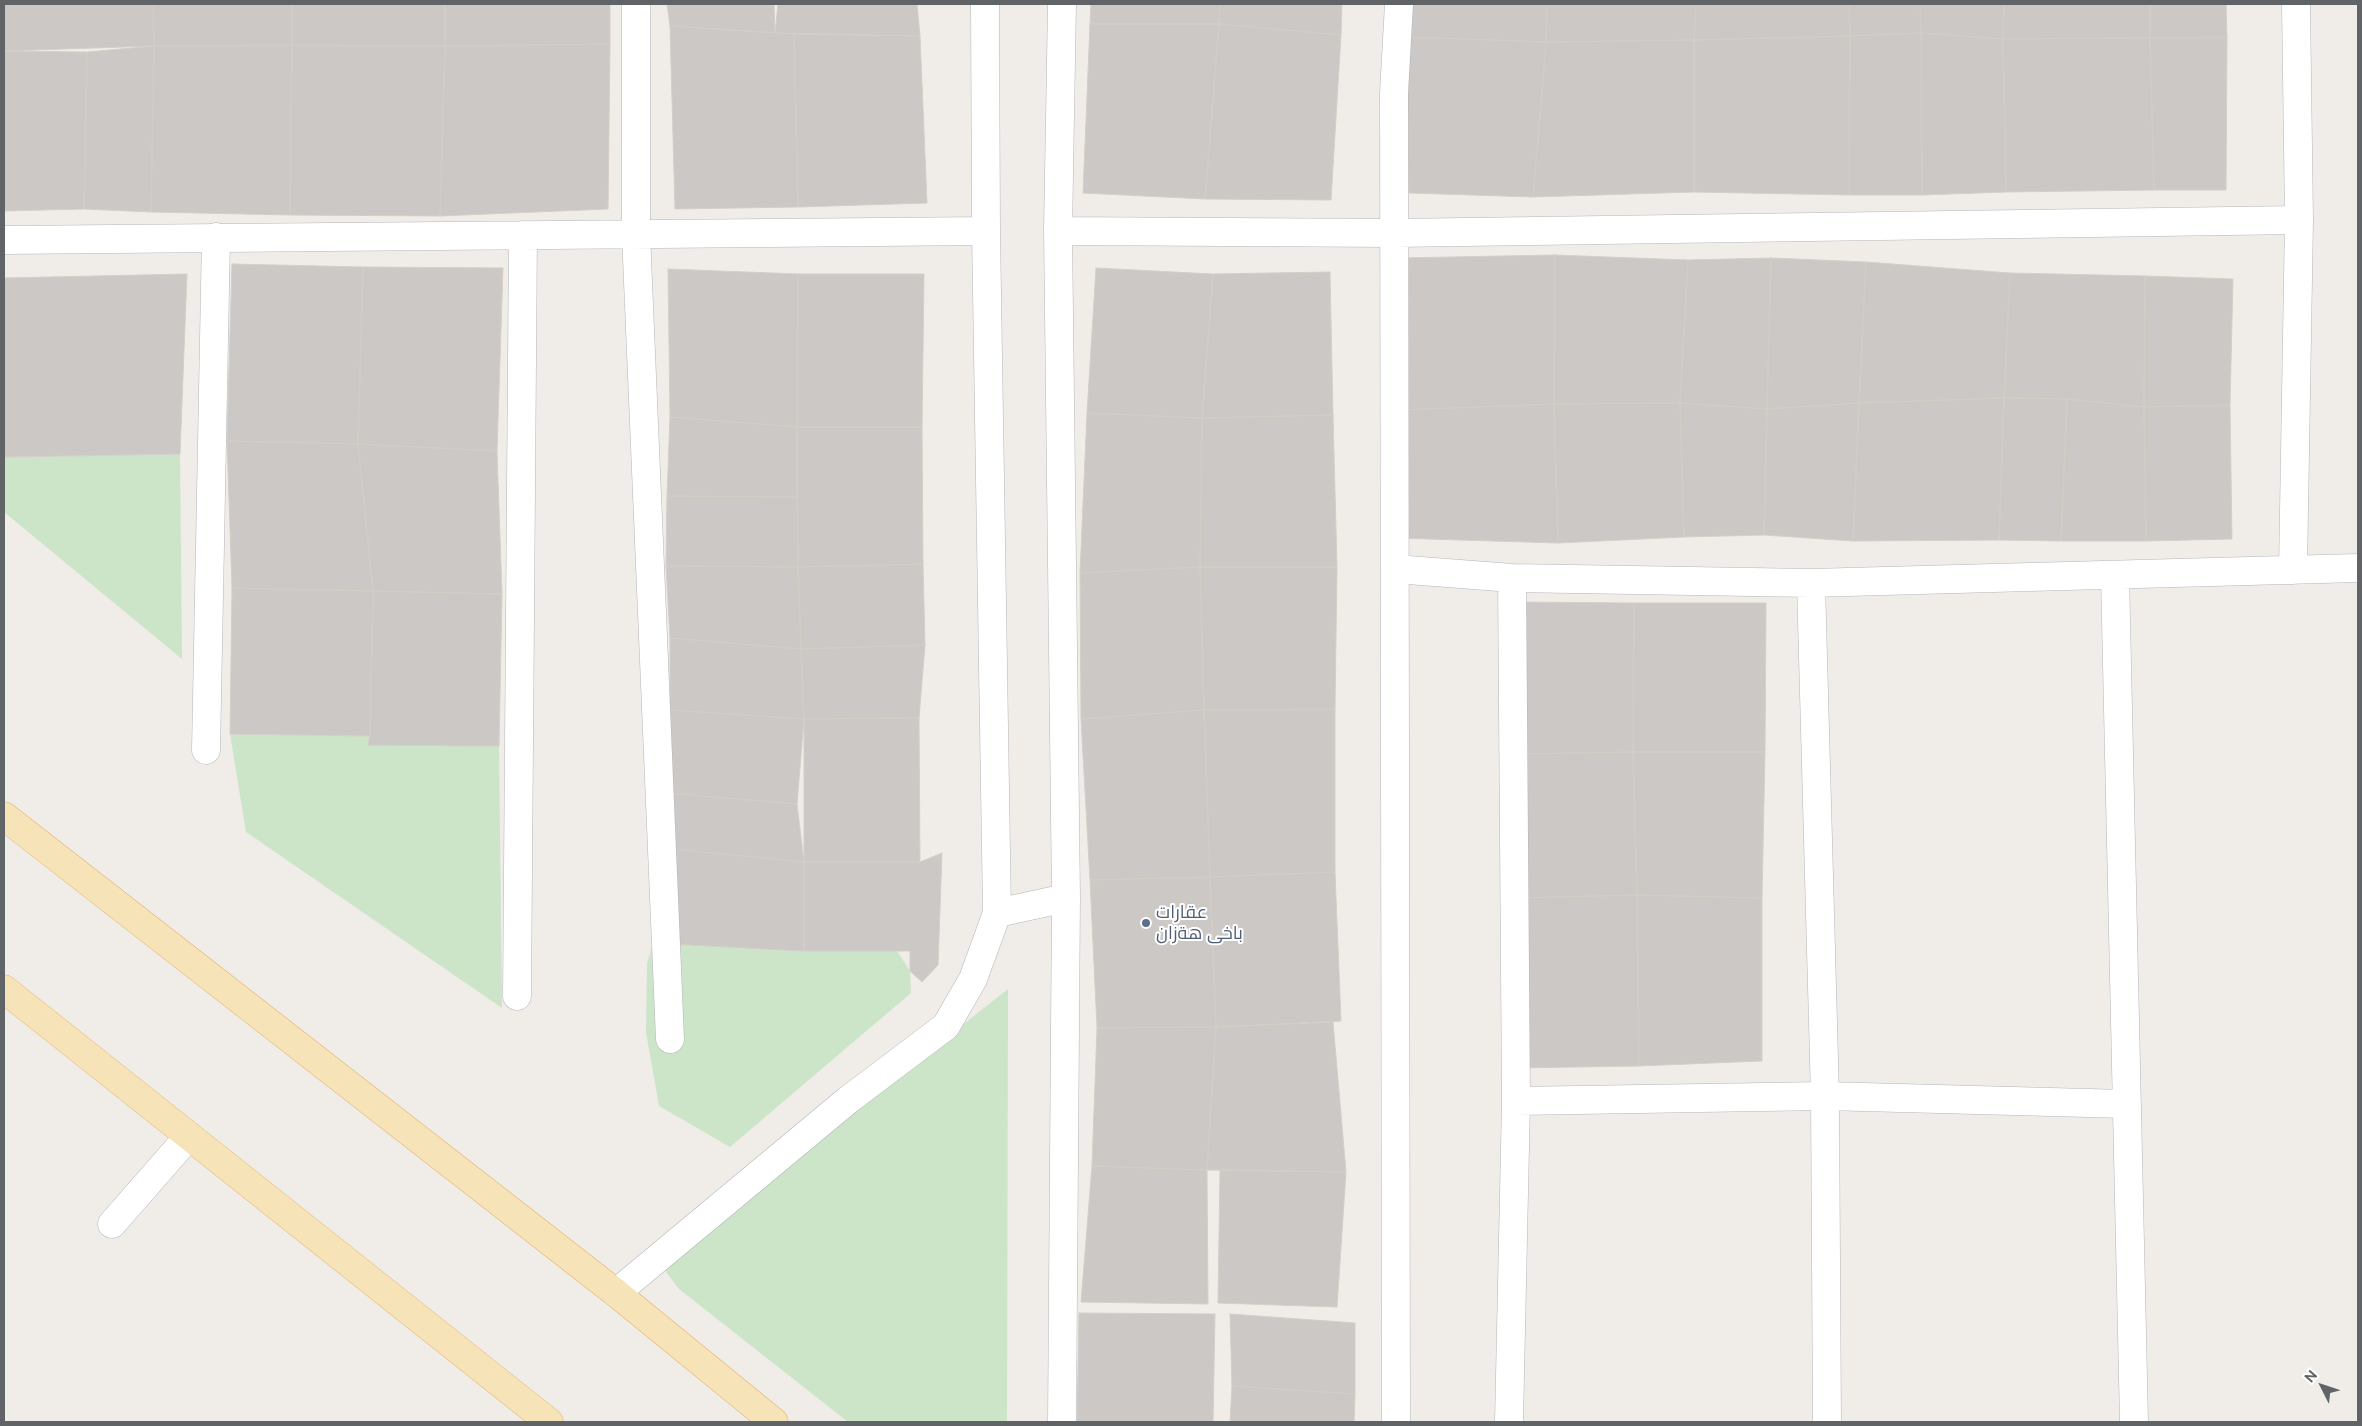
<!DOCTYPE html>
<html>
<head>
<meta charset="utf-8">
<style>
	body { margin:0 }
	#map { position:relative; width:2362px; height:1426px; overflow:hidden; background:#f0ede8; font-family:Raleway,sans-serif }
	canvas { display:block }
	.frame { position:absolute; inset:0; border:5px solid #606467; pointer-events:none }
	.north { position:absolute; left:2297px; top:1361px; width:50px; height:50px; -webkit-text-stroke:4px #fff; paint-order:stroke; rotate:311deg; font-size:14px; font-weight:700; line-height:20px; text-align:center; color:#606467 }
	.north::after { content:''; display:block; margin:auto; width:18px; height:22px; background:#606467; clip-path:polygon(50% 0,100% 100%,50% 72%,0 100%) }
</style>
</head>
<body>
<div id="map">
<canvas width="2362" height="1426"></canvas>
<div class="frame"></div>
<div class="north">N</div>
</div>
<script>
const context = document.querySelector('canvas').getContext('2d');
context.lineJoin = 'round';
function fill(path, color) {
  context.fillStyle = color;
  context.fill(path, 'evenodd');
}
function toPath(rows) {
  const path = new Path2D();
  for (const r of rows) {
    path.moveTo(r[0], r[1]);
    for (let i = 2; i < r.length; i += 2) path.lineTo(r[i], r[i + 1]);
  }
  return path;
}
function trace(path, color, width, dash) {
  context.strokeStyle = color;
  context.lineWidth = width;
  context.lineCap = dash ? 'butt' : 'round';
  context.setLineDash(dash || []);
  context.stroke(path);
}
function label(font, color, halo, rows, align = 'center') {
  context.font = font + ' Raleway,Cairo,sans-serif';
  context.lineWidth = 4;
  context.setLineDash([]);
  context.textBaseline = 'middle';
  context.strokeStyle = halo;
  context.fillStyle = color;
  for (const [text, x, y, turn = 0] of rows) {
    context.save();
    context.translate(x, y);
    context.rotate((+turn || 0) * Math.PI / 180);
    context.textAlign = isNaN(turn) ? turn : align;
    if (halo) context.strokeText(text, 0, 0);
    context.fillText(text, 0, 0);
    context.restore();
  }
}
fill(toPath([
	[180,454,182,659,4,512,4,457],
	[230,734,370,736,499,746,502,1008,246,832],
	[653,943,897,951,910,971,911,993,730,1147,659,1106,646,1032,647,964],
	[1008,989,1007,1422,848,1422,679,1289,660,1264]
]), '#cce4c8');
const building = toPath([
	[4,4,153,4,154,46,4,51,4,4],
	[153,4,292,4,292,45,154,46,153,4],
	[292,4,445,4,445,46,292,45,292,4],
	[445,4,610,4,610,44,445,46,445,4],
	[667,4,774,4,775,33,670,26,667,4],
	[778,4,917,4,920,36,775,33,778,4],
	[1091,4,1220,4,1219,24,1090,24,1091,4],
	[1220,4,1342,4,1341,35,1219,24,1220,4],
	[1408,4,1547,4,1546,42,1407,37,1408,4],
	[1547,4,1696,4,1694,40,1546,42,1547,4],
	[1696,4,1849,4,1850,36,1694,40,1696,4],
	[1849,4,1920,4,1921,33,1850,36,1849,4],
	[1920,4,2004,4,2003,39,1921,33,1920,4],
	[2004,4,2150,4,2150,38,2003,39,2004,4],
	[2150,4,2226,4,2227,37,2150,38,2150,4],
	[1090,24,1219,24,1205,199,1083,193,1090,24],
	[1219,24,1341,35,1331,200,1205,199,1219,24],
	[670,26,794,34,798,207,675,209,670,26],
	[1921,33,1922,195,1849,195,1850,36,1921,33],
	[1921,33,2003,39,2006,192,1922,195,1921,33],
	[794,34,920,36,927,203,798,207,794,34],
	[1850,36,1849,195,1694,192,1694,40,1850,36],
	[1407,37,1546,42,1533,197,1409,193,1407,37],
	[2227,37,2226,190,2154,190,2150,38,2227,37],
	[2150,38,2154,190,2006,192,2003,39,2150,38],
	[1694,40,1694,192,1533,197,1546,42,1694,40],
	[610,44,608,209,440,216,445,46,610,44],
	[292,45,290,215,151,212,154,46,292,45],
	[292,45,445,46,440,216,290,215,292,45],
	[154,46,151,212,84,209,87,52,154,46],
	[4,51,87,52,84,209,4,211,4,51],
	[1555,255,1554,404,1399,410,1398,258,1555,255],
	[1555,255,1688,260,1680,403,1554,404,1555,255],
	[1771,258,1767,409,1680,403,1688,260,1771,258],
	[1771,258,1866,262,1859,403,1767,409,1771,258],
	[1866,262,2010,273,2004,398,1859,403,1866,262],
	[232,264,363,267,358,444,227,441,232,264],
	[363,267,503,268,497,451,358,444,363,267],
	[1096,268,1213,274,1202,418,1087,413,1096,268],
	[668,269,798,274,797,427,670,417,668,269],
	[1330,272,1333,415,1202,418,1213,274,1330,272],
	[2010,273,2145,276,2144,407,2067,399,2004,398,2010,273],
	[187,274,180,454,4,457,4,278,187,274],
	[798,274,924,274,922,427,797,427,798,274],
	[2145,276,2233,279,2230,405,2144,407,2145,276],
	[2004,398,1999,540,1853,541,1859,403,2004,398],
	[2004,398,2067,399,2061,541,1999,540,2004,398],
	[2067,399,2144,407,2146,541,2061,541,2067,399],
	[1680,403,1684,537,1558,543,1554,404,1680,403],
	[1680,403,1767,409,1764,535,1684,537,1680,403],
	[1859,403,1853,541,1764,535,1767,409,1859,403],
	[1554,404,1558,543,1395,538,1399,410,1554,404],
	[2230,405,2232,539,2146,541,2144,407,2230,405],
	[1087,413,1202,418,1200,567,1080,573,1087,413],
	[1333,415,1337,567,1200,567,1202,418,1333,415],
	[670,417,797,427,797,497,667,496,670,417],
	[797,427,922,427,923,564,798,567,797,427],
	[227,441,358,444,373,591,232,588,227,441],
	[358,444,497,451,502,594,373,591,358,444],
	[667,496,797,497,798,567,666,566,667,496],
	[923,564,925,645,801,649,798,567,923,564],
	[666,566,798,567,801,649,670,638,666,566],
	[1200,567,1204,710,1081,719,1080,573,1200,567],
	[1200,567,1337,567,1335,709,1204,710,1200,567],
	[232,588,373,591,370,736,230,734,232,588],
	[373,591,502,594,499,746,368,745,370,736,373,591],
	[1515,602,1634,603,1633,752,1510,754,1515,602],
	[1634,603,1766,603,1765,752,1633,752,1634,603],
	[670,638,801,649,804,719,670,710,670,638],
	[925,645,919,718,804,719,801,649,925,645],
	[1335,709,1335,872,1210,877,1204,710,1335,709],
	[670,710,804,719,797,804,667,793,670,710],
	[1204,710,1210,877,1090,880,1081,719,1204,710],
	[919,718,920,862,804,862,804,719,919,718],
	[1633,752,1765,752,1762,898,1637,895,1633,752],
	[1633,752,1637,895,1512,898,1510,754,1633,752],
	[667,793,797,804,804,862,662,848,667,793],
	[662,848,804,862,804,951,653,943,662,848],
	[942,853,938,965,922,982,910,971,910,951,804,951,804,862,920,862,942,853],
	[1335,872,1341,1021,1216,1027,1210,877,1335,872],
	[1210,877,1216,1027,1097,1028,1090,880,1210,877],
	[1637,895,1762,898,1762,1061,1639,1066,1637,895],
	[1637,895,1639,1066,1514,1068,1512,898,1637,895],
	[1333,1022,1346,1172,1207,1170,1216,1027,1333,1022],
	[1216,1027,1207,1170,1092,1166,1097,1028,1216,1027],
	[1092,1166,1207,1170,1208,1304,1081,1302,1092,1166],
	[1220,1170,1346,1172,1337,1307,1218,1303,1220,1170],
	[1079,1313,1215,1314,1213,1422,1077,1422,1079,1313],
	[1230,1314,1355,1323,1355,1394,1232,1386,1230,1314],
	[1232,1386,1355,1394,1354,1422,1230,1422,1232,1386]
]);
fill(building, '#cbc8c5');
trace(building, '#d4cec7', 1);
const minor = toPath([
	[636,4,636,234,670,1039],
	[1062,4,1058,231,1066,898,1062,1422],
	[1058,231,1395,233,2299,220],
	[4,240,986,231],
	[1395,569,1512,578,1811,583,2358,568],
	[2293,570,2299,220,2296,4],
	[2115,575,2134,1422],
	[1811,583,1825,1096,1827,1422],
	[206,750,216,237],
	[997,913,1066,898],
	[517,996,523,235],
	[1516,1101,1825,1096,2126,1104],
	[112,1224,189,1136],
	[616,1293,848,1100,946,1026,973,979,997,913,986,231,985,4],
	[1396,1422,1394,93,1399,4],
	[1509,1422,1516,1101,1512,578]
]);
const major = toPath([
	[4,816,616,1293,774,1422],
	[4,989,549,1422]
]);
trace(minor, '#b3b6b9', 29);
trace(major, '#e2b16f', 29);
trace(minor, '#fff', 28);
trace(major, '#f6e3b7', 28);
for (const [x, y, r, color] of [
	[1146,923,5,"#5c6f8a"]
]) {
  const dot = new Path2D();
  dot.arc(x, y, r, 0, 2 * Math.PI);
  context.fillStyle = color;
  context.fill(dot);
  trace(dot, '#fff', 2);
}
label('18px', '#4e5e75', '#fff', [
	["عقارات",1156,913],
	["باخی هةزان",1156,934]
], 'left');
</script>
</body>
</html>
